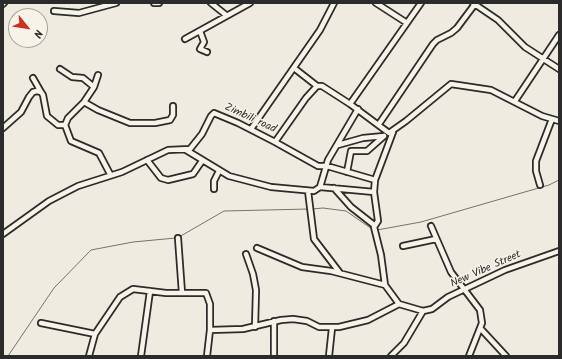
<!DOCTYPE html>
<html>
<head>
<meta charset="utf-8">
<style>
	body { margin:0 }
	#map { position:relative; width:562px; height:359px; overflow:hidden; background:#efebe0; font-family:Kalam,sans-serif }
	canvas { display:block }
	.frame { position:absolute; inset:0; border:4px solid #2b2b2b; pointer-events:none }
	.north { position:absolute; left:8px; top:8px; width:40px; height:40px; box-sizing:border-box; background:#f7f3e8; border:1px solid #a5a39c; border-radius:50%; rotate:120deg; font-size:11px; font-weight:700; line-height:16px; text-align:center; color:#2b2b2b }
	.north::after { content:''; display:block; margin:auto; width:14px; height:18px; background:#c8321e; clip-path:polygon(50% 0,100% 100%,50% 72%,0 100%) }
</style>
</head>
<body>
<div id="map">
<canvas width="562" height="359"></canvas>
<div class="frame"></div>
<div class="north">N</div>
</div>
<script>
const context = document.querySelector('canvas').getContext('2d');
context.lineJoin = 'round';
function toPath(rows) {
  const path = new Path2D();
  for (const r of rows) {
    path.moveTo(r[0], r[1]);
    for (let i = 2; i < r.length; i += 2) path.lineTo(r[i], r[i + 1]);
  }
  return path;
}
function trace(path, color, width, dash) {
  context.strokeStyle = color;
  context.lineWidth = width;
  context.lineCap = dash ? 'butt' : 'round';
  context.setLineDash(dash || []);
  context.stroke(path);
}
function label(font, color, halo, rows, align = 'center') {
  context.font = font + ' Kalam,sans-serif';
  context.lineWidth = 3;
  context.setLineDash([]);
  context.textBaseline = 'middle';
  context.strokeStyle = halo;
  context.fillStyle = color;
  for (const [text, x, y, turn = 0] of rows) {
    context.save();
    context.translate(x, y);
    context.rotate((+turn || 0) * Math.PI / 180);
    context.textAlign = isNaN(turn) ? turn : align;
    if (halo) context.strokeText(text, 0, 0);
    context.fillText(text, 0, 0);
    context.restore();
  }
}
trace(toPath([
	[312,209,323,208,346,211,372,229],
	[377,230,421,222,549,185,559,180],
	[179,237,224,211,309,209],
	[8,356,54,288,91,250,133,242,176,238]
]), '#74726e', 1);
const minor = toPath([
	[154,3,159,3],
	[211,3,226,15],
	[376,3,407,23],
	[473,3,498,20,525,47,559,69],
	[3,4,4,3],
	[54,11,79,13,116,3],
	[200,31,204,42,200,49,207,52],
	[185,39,250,3],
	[294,68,317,86],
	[60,69,72,77,83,78,94,87],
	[98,75,94,87,84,102,68,118,65,125,71,141,99,153,110,174],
	[33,78,41,92],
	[515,101,559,35],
	[84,102,98,110,130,123,155,123,170,120,173,115,173,106],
	[350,104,421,3],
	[379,124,433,44,437,40,451,33,457,28,475,4],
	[3,128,21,112,29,97,33,92,37,91,41,92,43,95,47,116,58,125,65,125],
	[251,129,320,30,334,3],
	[275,142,318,166,327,166,375,180],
	[338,145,363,138,384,136],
	[186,150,229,176,271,187,314,191,320,187,328,160,358,109],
	[147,160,161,178,168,180,193,174,202,161],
	[347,172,351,151,367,151,384,136],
	[540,185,536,171,536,161,552,119],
	[320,187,374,192],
	[334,188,351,207,374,225],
	[214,189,214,181,219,171],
	[308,191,314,239,340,273],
	[431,226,451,272,480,310,482,323,469,356],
	[3,234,49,201,78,186,122,172,168,150,190,149,202,134,211,116,214,113,238,123,275,142,306,98,317,86,322,86,350,104,389,133,406,121,451,84,491,90,542,116,559,121],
	[178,238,182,293],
	[403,246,436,239],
	[257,248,302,267,331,271,385,285,399,304,423,311,432,309,448,297,505,270,559,251],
	[246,254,253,274,256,290,255,327],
	[385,285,381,255,374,227,378,221,374,192,375,180,393,132],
	[274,321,274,356],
	[41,323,95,334],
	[481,329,506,356],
	[210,330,243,329,281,320,293,319,307,321,319,327,339,327,368,320,399,304],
	[89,356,95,334,120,297,133,289,166,293,206,293,210,304,210,330,207,356],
	[141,356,150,291],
	[329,356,332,328],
	[391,356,404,343,423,311]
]);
trace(minor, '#2b2b2b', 8);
trace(minor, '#f7f3e8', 4.5);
label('11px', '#2b2b2b', '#f7f3e8', [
	["Zimbili road",250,119,25],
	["New Vibe Street",486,270,-24]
]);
</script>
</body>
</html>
